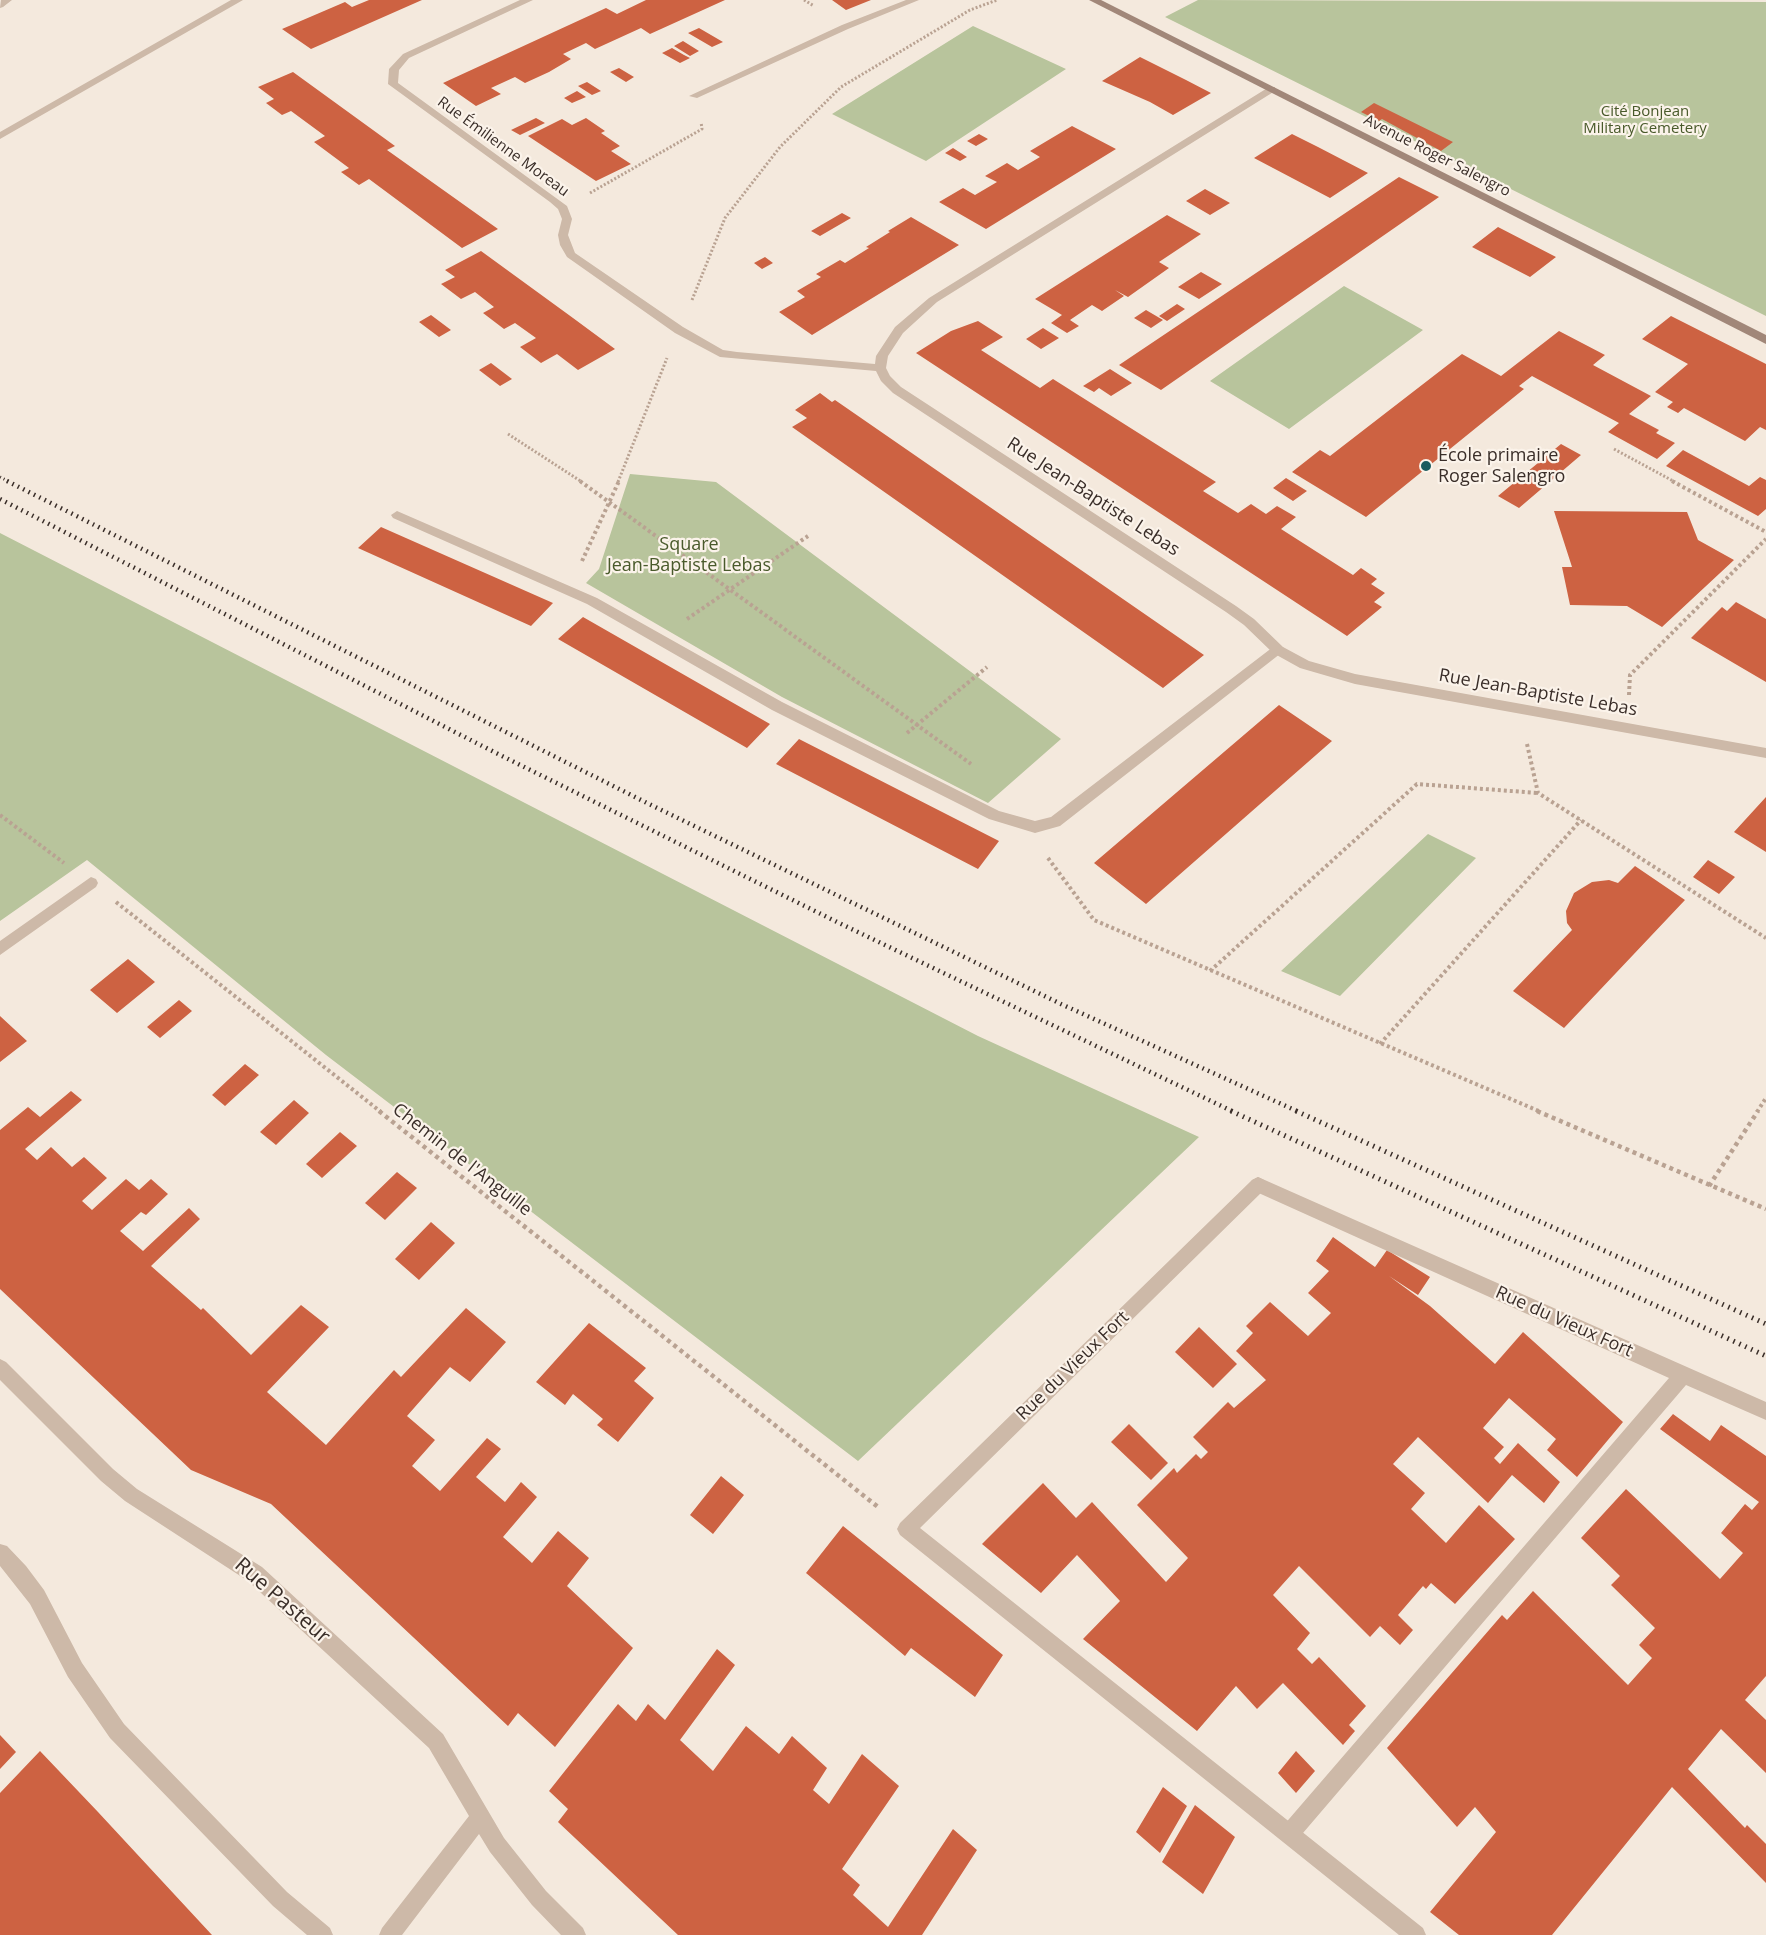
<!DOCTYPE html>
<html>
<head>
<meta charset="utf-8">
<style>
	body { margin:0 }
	canvas { display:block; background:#f4e9dd }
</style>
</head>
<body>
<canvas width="1766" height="1935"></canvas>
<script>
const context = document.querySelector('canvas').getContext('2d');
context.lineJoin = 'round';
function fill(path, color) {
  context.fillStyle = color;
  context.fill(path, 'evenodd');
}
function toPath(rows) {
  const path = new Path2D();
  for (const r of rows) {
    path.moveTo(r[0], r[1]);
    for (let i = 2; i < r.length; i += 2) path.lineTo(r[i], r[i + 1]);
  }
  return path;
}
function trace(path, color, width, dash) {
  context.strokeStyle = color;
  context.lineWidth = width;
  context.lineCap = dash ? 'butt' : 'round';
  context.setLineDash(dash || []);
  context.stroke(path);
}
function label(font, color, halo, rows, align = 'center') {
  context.font = font + ' "Open Sans",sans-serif';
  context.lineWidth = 4.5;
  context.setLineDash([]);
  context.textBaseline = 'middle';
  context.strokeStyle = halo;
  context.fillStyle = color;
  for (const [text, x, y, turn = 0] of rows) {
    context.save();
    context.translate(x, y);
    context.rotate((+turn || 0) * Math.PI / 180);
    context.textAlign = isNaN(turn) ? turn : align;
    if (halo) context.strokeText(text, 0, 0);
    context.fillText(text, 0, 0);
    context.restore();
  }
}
fill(toPath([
	[1198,0,1766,2,1766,316,1165,17],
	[973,26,1066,69,926,161,832,114],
	[1344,286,1423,330,1289,429,1210,381],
	[630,474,716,482,1061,739,988,803,782,697,586,583,599,569],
	[0,533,978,1036,1199,1137,858,1461,326,1055,87,860,0,921],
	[1428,834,1476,858,1340,996,1281,971]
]), '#b8c49c');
fill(toPath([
	[369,0,422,0,311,49,282,29,345,2,352,7],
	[646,0,725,0,650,34,641,28,595,49,586,43,563,54,571,59,549,72,525,83,515,77,491,88,501,94,476,106,443,83,606,8,617,14],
	[832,0,871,0,846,10],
	[699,28,723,42,712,47,688,33],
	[683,41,699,51,690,56,674,46],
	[672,48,684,55,690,58,680,63,662,53],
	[1140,57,1186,80,1211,93,1173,115,1150,102,1102,81],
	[619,68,634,77,626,82,610,72],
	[293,72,395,146,387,150,498,229,462,248,369,179,359,185,341,172,349,168,314,142,325,136,291,111,282,115,266,103,274,99,258,87],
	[587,82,601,91,592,95,578,86],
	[577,91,586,97,572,103,564,98],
	[1374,103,1453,142,1441,151,1382,119,1379,121,1361,112],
	[536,118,545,123,520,135,511,130],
	[586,118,605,131,601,133,620,146,611,151,631,164,596,181,528,136,562,119,572,125],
	[1072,126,1116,149,986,229,939,202,963,188,975,195,997,182,985,176,1007,163,1018,170,1040,157,1030,151],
	[979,134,988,139,976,146,967,141],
	[1292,134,1318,147,1368,173,1330,198,1254,158],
	[953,148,967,157,960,161,945,153],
	[1399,177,1439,197,1161,390,1119,365],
	[1205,189,1230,203,1210,215,1186,201],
	[842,213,851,218,820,236,811,231],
	[1167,215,1201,234,1159,262,1169,268,1128,297,1115,290,1124,296,1102,311,1092,305,1070,320,1079,326,1067,333,1051,323,1062,315,1035,299],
	[911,217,959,245,812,335,779,312,805,297,797,291,821,277,816,274,840,260,845,263,869,248,866,247,890,232,888,231],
	[1498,227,1556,257,1530,277,1472,247],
	[481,251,573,318,615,349,578,370,557,354,541,363,520,347,536,338,515,323,504,329,483,313,494,307,475,292,461,299,441,284,455,277,445,270],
	[765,257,773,263,762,269,754,263],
	[1201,272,1222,284,1199,299,1178,287],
	[1177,304,1185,309,1167,321,1159,316],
	[1146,310,1163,320,1151,328,1134,318],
	[431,315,451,330,439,337,419,322],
	[1671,316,1766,364,1766,430,1760,427,1745,441,1684,408,1678,413,1667,407,1673,402,1655,392,1688,364,1642,339],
	[978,321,1003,337,981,350,1040,388,1053,379,1216,482,1203,491,1238,513,1251,504,1266,514,1277,506,1296,517,1281,529,1353,575,1361,568,1377,579,1371,584,1385,593,1374,602,1382,607,1347,636,916,353,951,331],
	[1043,328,1059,338,1041,349,1026,339],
	[1559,331,1605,355,1593,365,1651,396,1629,414,1659,430,1656,433,1675,443,1657,459,1608,432,1619,423,1532,376,1519,386,1524,389,1366,517,1292,472,1320,450,1330,456,1462,354,1501,376],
	[491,363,512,379,500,386,479,370],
	[1110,369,1132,383,1111,396,1099,388,1094,392,1083,386],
	[820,393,832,402,835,400,1204,655,1163,688,792,427,807,418,795,410],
	[1561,444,1581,455,1519,508,1498,496],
	[1683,450,1749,486,1760,477,1766,480,1766,509,1758,516,1666,466],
	[1286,478,1307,491,1293,501,1273,488],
	[1554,511,1687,512,1698,540,1734,560,1662,627,1627,606,1570,605,1562,567,1572,567],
	[381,527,553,603,531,626,358,548],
	[1736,602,1766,619,1766,682,1691,638,1722,607,1727,611],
	[583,617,770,724,747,748,558,639],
	[1279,705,1332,741,1146,904,1094,863],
	[799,739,999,841,978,869,776,764],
	[1766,797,1766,852,1734,832],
	[1708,860,1735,877,1719,894,1693,877],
	[1635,866,1685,900,1564,1028,1513,991,1572,930,1567,923,1566,911,1574,893,1592,882,1609,880,1618,883],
	[128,959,155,982,117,1013,90,990],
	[179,1000,192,1011,160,1038,147,1027],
	[0,1016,27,1041,0,1062],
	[245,1064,259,1075,225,1106,212,1095],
	[71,1091,82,1100,25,1149,37,1160,51,1147,72,1167,84,1157,107,1178,82,1201,92,1210,126,1179,139,1190,151,1179,168,1194,146,1215,141,1212,120,1231,143,1251,189,1208,200,1219,151,1266,201,1310,203,1308,251,1355,301,1305,329,1327,267,1392,326,1445,394,1370,401,1377,466,1308,506,1342,470,1382,450,1367,407,1416,435,1440,412,1466,440,1491,487,1438,501,1449,476,1477,505,1502,521,1482,537,1497,503,1537,532,1563,558,1531,589,1558,567,1586,633,1648,555,1747,518,1713,508,1726,271,1504,191,1470,0,1289,0,1130,28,1107,40,1117],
	[294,1100,309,1113,276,1145,260,1132],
	[340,1132,357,1146,322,1178,306,1164],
	[397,1172,417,1188,385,1220,365,1203],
	[431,1222,455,1243,419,1280,395,1259],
	[1333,1237,1375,1267,1387,1250,1430,1277,1418,1295,1389,1276,1430,1306,1495,1364,1523,1332,1623,1422,1577,1477,1547,1450,1556,1439,1509,1398,1483,1428,1504,1447,1494,1458,1500,1464,1518,1443,1560,1482,1544,1503,1512,1475,1488,1503,1418,1437,1393,1464,1425,1493,1411,1509,1446,1543,1479,1505,1515,1539,1455,1604,1431,1583,1426,1589,1423,1586,1398,1615,1413,1630,1400,1645,1380,1626,1370,1637,1299,1566,1273,1595,1310,1633,1297,1649,1312,1664,1319,1657,1366,1706,1349,1725,1355,1731,1343,1745,1283,1683,1257,1709,1236,1686,1197,1731,1083,1639,1120,1601,1077,1555,1041,1593,982,1544,1043,1483,1076,1518,1092,1502,1166,1582,1188,1558,1137,1505,1174,1468,1177,1473,1196,1454,1201,1459,1208,1452,1193,1437,1228,1402,1234,1408,1266,1380,1236,1351,1253,1333,1246,1326,1270,1302,1308,1336,1331,1313,1308,1293,1329,1271,1316,1261],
	[589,1323,646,1368,634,1381,654,1398,618,1442,597,1425,603,1419,573,1394,565,1405,536,1382],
	[1199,1327,1237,1364,1213,1388,1175,1352],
	[1673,1414,1710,1441,1721,1425,1766,1456,1766,1676,1745,1700,1766,1720,1766,1773,1721,1729,1688,1769,1745,1828,1747,1825,1766,1844,1766,1883,1672,1787,1552,1935,1459,1935,1430,1912,1496,1832,1475,1807,1457,1827,1387,1748,1502,1615,1507,1620,1533,1591,1628,1685,1652,1658,1639,1645,1655,1628,1611,1585,1620,1576,1581,1538,1626,1489,1720,1579,1743,1553,1721,1533,1745,1504,1752,1510,1759,1502,1660,1429],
	[1129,1424,1168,1463,1151,1480,1111,1442],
	[721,1476,744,1495,713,1534,690,1515],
	[843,1526,1003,1655,975,1697,911,1648,905,1656,806,1573],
	[717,1649,735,1665,680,1740,713,1771,746,1726,779,1754,792,1736,827,1768,813,1790,829,1804,862,1754,899,1786,842,1869,860,1885,853,1895,888,1927,953,1829,977,1850,922,1935,678,1935,558,1822,568,1809,549,1791,618,1704,636,1721,648,1704,665,1720],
	[0,1735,16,1752,0,1769],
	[40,1751,98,1812,212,1935,0,1935,0,1793],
	[1296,1751,1315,1771,1296,1793,1278,1773],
	[1163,1787,1187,1806,1160,1853,1136,1832],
	[1195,1805,1235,1837,1203,1894,1162,1862]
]), '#cd6242');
trace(toPath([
	[804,0,814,6],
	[590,193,702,129,701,122],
	[692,300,725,218,780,147,841,87,970,10,997,0],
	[508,434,582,482],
	[1614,449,1675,482],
	[618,482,667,358]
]), '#b9a292', 3, [2, 2]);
trace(toPath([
	[580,481,971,764],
	[1672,481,1766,532],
	[582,561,619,481],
	[687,619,808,536],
	[1629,695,1630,675,1766,539],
	[907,733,987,667],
	[1527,744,1538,793,1766,938],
	[0,815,64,863],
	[1048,858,1094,920,1541,1112],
	[116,902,381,1112],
	[1210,971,1417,784,1538,793],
	[1380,1044,1581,820],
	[1757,1112,1766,1098]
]), '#b9a292', 4, [3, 3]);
trace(toPath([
	[379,1111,878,1507],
	[1537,1111,1766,1209],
	[1709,1186,1758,1111]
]), '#b9a292', 4.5, [4, 4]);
fill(toPath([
	[12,0,3,7,0,8,1,0,12,0],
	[231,0,243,0,0,139,0,132,231,0],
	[906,0,919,0,848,29,697,98,689,96,842,25,906,0],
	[397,511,597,598,782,702,999,811,1035,821,1051,817,1273,647,1283,647,1285,650,1060,826,1035,833,989,819,772,710,587,604,393,518,391,515,397,511],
	[91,877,96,879,98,883,96,887,0,955,0,941,91,877],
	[1258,1177,1766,1402,1766,1420,1686,1385,1297,1840,1290,1843,1283,1840,1280,1833,1283,1826,1669,1378,1252,1190,1250,1185,1252,1180,1258,1177]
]), '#cdb9a8');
fill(toPath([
	[520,0,533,0,409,58,399,70,398,83,567,206,572,219,568,235,575,253,683,327,723,350,737,352,875,364,876,356,895,327,929,298,1269,87,1275,87,1275,91,937,302,903,333,888,356,886,368,890,376,901,387,1236,606,1254,619,1283,647,1309,661,1355,674,1766,748,1766,758,1355,684,1300,668,1273,653,1244,625,1226,612,893,393,881,381,876,371,720,357,675,333,567,257,560,245,558,235,562,219,558,209,550,202,388,84,389,69,403,54,520,0],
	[1258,1177,1264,1180,1266,1185,1264,1190,920,1528,1423,1928,1426,1935,1399,1935,900,1535,897,1529,900,1523,1252,1180,1258,1177],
	[0,1359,6,1362,113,1469,137,1489,262,1567,443,1734,504,1838,546,1891,583,1928,586,1935,561,1935,532,1905,490,1852,479,1834,402,1935,379,1935,382,1928,469,1816,429,1748,248,1581,125,1501,101,1481,0,1380,0,1359],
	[0,1544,7,1546,26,1566,44,1590,82,1663,124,1724,287,1892,330,1928,333,1935,307,1935,273,1906,110,1738,68,1677,30,1604,0,1566,0,1544]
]), '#cdb9a8');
fill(toPath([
	[1089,0,1101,0,1766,335,1766,344,1089,0]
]), '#a18779');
trace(toPath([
	[0,477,10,482]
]), '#3a2e29', 3, [1, 3]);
trace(toPath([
	[7,481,649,804,1061,1004,1299,1112],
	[0,499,496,753,837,922,1234,1112]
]), '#3a2e29', 4.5, [1.5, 4.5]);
trace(toPath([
	[1231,1111,1766,1356],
	[1296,1111,1766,1324]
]), '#3a2e29', 5, [1.5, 5]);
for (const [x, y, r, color] of [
	[1426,466,6,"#1b5b5e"]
]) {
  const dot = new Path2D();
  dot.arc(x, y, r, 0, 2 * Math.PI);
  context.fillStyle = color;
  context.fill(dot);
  trace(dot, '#fbf3ea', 2);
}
label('15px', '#495a2b', '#fbf3ea', [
	["Cité Bonjean",1645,112],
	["Military Cemetery",1645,129]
]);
label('15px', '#3a2e29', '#fbf3ea', [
	["Rue Émilienne Moreau",503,147,36],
	["Avenue Roger Salengro",1437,156,27]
]);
label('18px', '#3a2e29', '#fbf3ea', [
	["École primaire",1438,456],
	["Roger Salengro",1438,477]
], 'left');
label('18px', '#3a2e29', '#fbf3ea', [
	["Rue Jean-Baptiste Lebas",1093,497,33],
	["Rue Jean-Baptiste Lebas",1538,693,10],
	["Chemin de l'Anguille",462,1160,38],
	["Rue du Vieux Fort",1564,1322,24],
	["Rue du Vieux Fort",1073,1366,-44]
]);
label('18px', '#495a2b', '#fbf3ea', [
	["Square",689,545],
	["Jean-Baptiste Lebas",689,566]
]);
label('21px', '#3a2e29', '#fbf3ea', [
	["Rue Pasteur",282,1601,41]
]);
</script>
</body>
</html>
